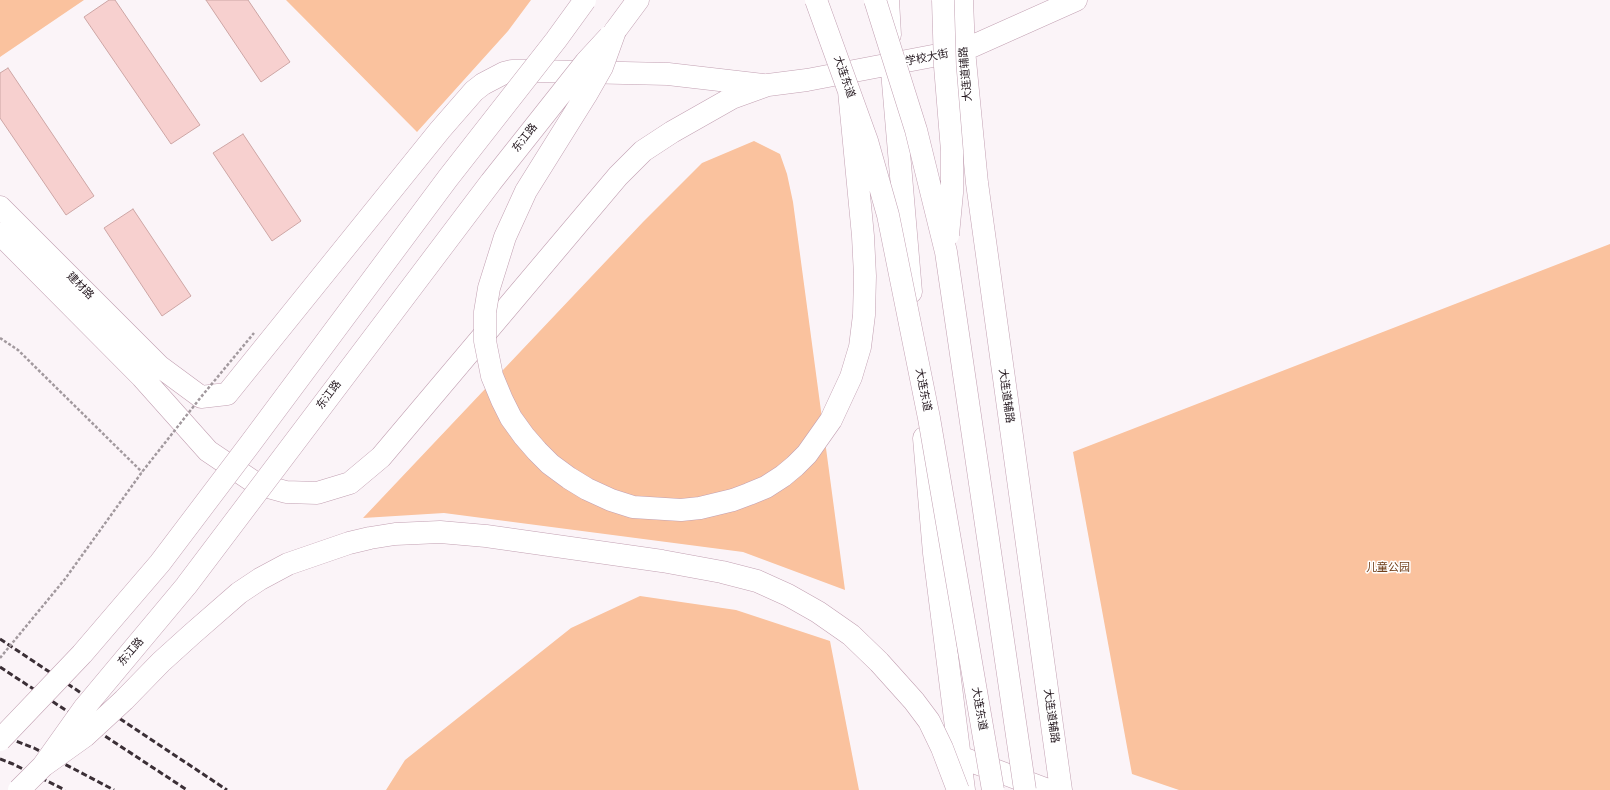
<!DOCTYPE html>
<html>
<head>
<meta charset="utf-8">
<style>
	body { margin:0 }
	canvas { display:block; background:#fbf4f8 }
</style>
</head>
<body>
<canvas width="1610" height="790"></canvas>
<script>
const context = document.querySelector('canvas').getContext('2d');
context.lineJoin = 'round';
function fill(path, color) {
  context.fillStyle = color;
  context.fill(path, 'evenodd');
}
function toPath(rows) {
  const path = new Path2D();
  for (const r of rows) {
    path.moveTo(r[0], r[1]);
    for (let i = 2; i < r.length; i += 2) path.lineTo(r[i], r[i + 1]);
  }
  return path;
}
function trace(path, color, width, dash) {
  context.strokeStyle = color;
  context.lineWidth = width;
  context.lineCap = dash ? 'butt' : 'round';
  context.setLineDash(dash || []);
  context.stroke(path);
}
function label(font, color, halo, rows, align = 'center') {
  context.font = font + ' "Archivo Narrow","Noto Sans SC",sans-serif';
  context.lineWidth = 3;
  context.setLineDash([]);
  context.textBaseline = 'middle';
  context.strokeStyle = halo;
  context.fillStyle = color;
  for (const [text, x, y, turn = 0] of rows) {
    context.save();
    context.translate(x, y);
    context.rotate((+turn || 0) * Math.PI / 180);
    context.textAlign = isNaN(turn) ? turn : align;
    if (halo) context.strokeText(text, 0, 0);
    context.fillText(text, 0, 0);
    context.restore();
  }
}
fill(toPath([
	[0,0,84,0,0,57],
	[286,0,531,0,508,31,417,132],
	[754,141,780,154,787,174,793,202,845,590,743,552,444,513,363,518,643,222,702,163],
	[1610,244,1610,790,1179,790,1132,774,1073,452],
	[640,596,736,610,830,641,859,790,386,790,405,760,571,628]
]), '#fac29e');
const building = toPath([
	[109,0,115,0,200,125,171,144,84,17,109,0],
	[206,0,248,0,290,62,261,82,206,0],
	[8,68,94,196,66,215,0,118,0,73,8,68],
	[243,134,301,221,272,241,213,153,243,134],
	[133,209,191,296,162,316,104,228,133,209]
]);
fill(building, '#f7d0cf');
trace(building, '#cda6a5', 1);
const secondary = toPath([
	[888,0,890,35],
	[962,0,964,50,977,183,1061,790],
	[615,31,638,0],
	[892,71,911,292],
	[0,207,159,366,201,397,227,394,440,130,474,91,483,84,504,73,512,71,536,71,668,74,763,85],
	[0,234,142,377,208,451,257,484,286,492,317,493,350,483,381,457,618,176,643,151,672,132,732,98,768,85,807,80,964,50,1076,0],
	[924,438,934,553,964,790],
	[960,757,1048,790]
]);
trace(secondary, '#c2a0b2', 23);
trace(toPath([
	[0,338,18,350,142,472]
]), '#a2999e', 2.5, [3, 2]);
trace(secondary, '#fff', 22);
trace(toPath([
	[0,639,227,790],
	[0,667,187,790],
	[0,735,34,748,114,790],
	[0,759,13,764,65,790]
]), '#3b2f36', 3, [6, 3]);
const secondaryBridge = toPath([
	[816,0,867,141,888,215,929,418,993,790],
	[875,0,916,130,946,252,1025,790],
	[943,0,945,66,952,151,952,193,948,235],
	[615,31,602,67,586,95,526,191,505,237,489,288,485,312,485,341,492,376,502,400,511,418,524,436,537,451,550,464,569,478,587,489,611,500,633,507,681,510,700,508,733,500,749,494,766,487,783,476,795,466,807,454,831,420,851,377,860,347,864,315,865,276,863,236,849,91],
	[0,740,82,654,160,563,250,444,448,178,556,40,585,0],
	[43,766,85,736,124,700,161,662,192,634,239,593,260,579,288,564,349,543,370,538,395,534,440,532,486,536,662,561,722,572,757,581,788,595,818,612,851,635,879,662,914,701,929,721,942,748,958,790],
	[19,790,43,766,85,707,186,586,491,182,586,62,609,37]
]);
trace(secondaryBridge, '#c2a0b2', 23, []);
trace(toPath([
	[0,658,65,579,142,472,201,397,254,333]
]), '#a2999e', 2.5, [3, 2]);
trace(secondaryBridge, '#fff', 22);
label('11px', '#251920', '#fff', [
	["学校大街",927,58,-11],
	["大连道辅路",966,74,-95],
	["大连东道",844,77,71],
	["东江路",525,138,-52],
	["建材路",80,286,45],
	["大连东道",923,390,79],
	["东江路",329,395,-53],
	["大连道辅路",1006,396,82],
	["东江路",131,652,-49],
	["大连东道",979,709,80],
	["大连道辅路",1051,716,82]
]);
label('11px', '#72411c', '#fff', [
	["儿童公园",1388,568]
]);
</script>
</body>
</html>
